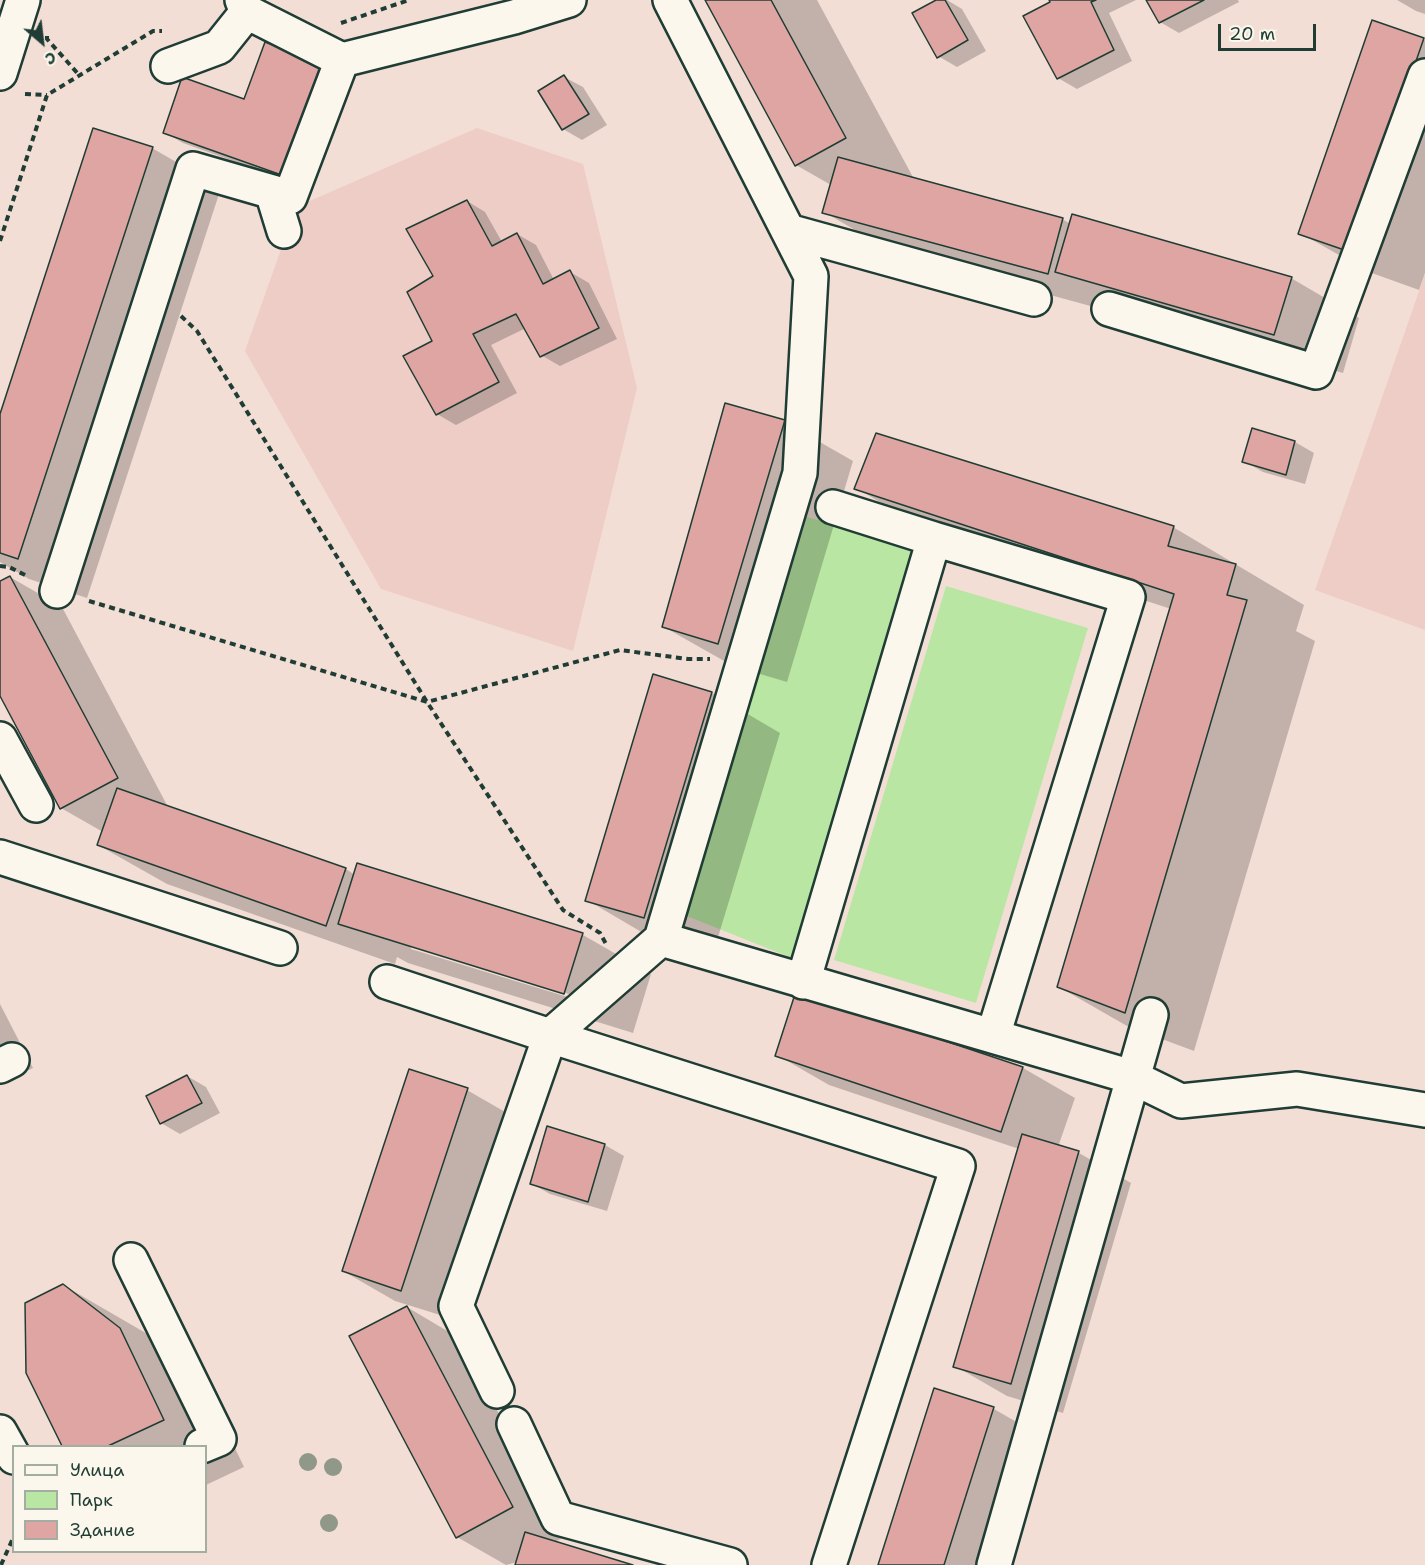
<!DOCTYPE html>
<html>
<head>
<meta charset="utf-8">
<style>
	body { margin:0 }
	#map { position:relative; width:1425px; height:1565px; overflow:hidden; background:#f3ded6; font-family:"Shantell Sans",sans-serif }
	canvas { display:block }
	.legend { position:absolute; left:12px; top:1445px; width:195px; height:108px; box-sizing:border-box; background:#fbf7ec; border:2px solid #a3ada2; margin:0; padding:8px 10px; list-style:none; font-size:18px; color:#1f3d34 }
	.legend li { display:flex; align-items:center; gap:12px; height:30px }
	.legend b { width:30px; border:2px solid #a3ada2 }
	.north { position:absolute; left:12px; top:12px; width:60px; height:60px; -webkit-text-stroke:4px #fbf7ec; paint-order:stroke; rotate:152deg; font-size:16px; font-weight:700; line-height:24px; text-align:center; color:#1f3d34 }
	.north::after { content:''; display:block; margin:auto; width:21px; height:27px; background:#1f3d34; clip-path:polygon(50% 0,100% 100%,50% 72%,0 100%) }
	.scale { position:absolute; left:1218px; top:24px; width:98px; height:27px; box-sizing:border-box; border:3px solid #1f3d34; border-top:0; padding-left:8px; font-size:18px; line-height:21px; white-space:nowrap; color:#1f3d34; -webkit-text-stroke:4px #fbf7ec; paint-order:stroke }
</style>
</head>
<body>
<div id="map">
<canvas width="1425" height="1565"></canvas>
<ul class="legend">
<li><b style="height:8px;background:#fbf7ec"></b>Улица</li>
<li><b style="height:16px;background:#bae6a3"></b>Парк</li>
<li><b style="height:16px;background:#dfa5a2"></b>Здание</li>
</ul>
<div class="north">С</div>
<div class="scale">20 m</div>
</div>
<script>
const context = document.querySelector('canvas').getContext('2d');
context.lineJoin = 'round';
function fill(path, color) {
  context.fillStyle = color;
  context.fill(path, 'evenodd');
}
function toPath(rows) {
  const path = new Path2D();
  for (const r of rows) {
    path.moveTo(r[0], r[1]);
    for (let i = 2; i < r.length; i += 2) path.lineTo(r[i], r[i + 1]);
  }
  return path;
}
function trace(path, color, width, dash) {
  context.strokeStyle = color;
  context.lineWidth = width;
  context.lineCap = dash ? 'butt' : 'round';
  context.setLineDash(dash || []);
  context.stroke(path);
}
fill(toPath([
	[477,128,583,164,637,388,573,651,381,589,245,351,296,207],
	[1425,274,1425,630,1315,590]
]), '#edcdc6');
fill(toPath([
	[807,517,919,548,797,960,684,915],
	[946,586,1088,628,976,1003,834,960]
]), '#bae6a3');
fill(toPath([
	[707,0,817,0,914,179,1062,219,1071,224,1291,278,1359,318,1343,373,1126,311,1116,313,893,252,824,212,831,185,796,165],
	[939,0,947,0,962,9,986,51,957,67,938,56],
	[1051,0,1136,0,1109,13,1132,61,1077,89,1058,78],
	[1148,0,1238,0,1239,2,1179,33,1160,22],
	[1397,0,1425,0,1425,14,1416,11],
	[1373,21,1425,40,1425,273,1419,290,1369,272,1300,233],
	[564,77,583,87,607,125,582,140,563,129],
	[245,101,309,188,183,143,164,132],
	[152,148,221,188,87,598,29,579,0,562,0,418],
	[467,201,485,212,502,242,517,234,536,245,554,280,570,272,589,283,617,339,560,366,541,355,526,328,491,345,517,393,456,425,437,414,434,341,435,276],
	[726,405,785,422,853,461,787,682,733,666,664,627],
	[1253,430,1295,442,1314,453,1305,484,1263,472,1244,461],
	[856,488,1173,527,1304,605,1296,631,1315,641,1194,1051,1127,1026,1059,987,1171,609,924,528],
	[10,577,62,607,168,807,346,869,355,875,358,865,583,935,651,974,633,1033,408,963,397,957,395,964,167,884,98,845,103,832,61,808,0,693,0,583],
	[411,945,572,995,571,998,411,949],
	[654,676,712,693,780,733,712,957,655,940,587,900],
	[797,993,1023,1068,1075,1098,1058,1147,1079,1153,1131,1183,1063,1413,1007,1396,955,1366,1019,1149,829,1085,777,1055],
	[0,1004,33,1068,0,1084],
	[187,1076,206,1087,220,1113,180,1134,161,1123],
	[467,1090,519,1120,453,1319,395,1301,343,1271],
	[548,1128,605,1145,624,1156,607,1211,550,1194,532,1184],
	[63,1285,144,1332,201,1377,244,1467,206,1485,206,1446,63,1446,27,1372],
	[407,1307,459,1338,564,1537,555,1542,628,1565,516,1565,517,1562,506,1565,457,1537],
	[935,1390,994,1409,1046,1439,1006,1565,879,1565]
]), '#0003');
const building = toPath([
	[705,0,771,0,846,138,795,166,705,0],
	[936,0,945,0,968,40,937,58,912,13,936,0],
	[1049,0,1096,0,1091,2,1114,50,1057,79,1023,16,1050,2,1049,0],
	[1146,0,1204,0,1159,23,1146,0],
	[1372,20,1424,38,1350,252,1298,234,1372,20],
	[265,42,330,65,290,178,163,133,182,77,244,99,265,42],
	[564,75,589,114,562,130,538,91,564,75],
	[93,128,153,147,18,559,0,553,0,414,93,128],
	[838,157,1063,218,1048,274,822,213,838,157],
	[467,200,492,246,517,233,543,284,570,270,599,328,540,357,516,314,473,334,499,382,436,415,403,356,432,341,407,292,433,276,406,229,467,200],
	[1072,214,1292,277,1274,335,1055,272,1072,214],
	[725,403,785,420,718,644,662,627,725,403],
	[1252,428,1295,441,1286,475,1242,462,1252,428],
	[876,433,1174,526,1168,546,1236,564,1227,595,1247,600,1125,1013,1057,987,1174,594,854,489,876,433],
	[10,576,118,778,60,809,0,696,0,581,10,576],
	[653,674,712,692,644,918,585,901,653,674],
	[117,788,346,868,326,926,97,845,117,788],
	[357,863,583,933,564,994,338,924,357,863],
	[796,991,1023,1067,1001,1132,775,1056,796,991],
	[409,1069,468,1088,401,1291,342,1271,409,1069],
	[187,1075,202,1103,160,1124,146,1096,187,1075],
	[547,1126,605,1144,588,1202,530,1184,547,1126],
	[1022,1134,1079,1151,1011,1384,953,1367,1022,1134],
	[63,1284,120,1328,164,1420,108,1446,62,1446,26,1373,25,1303,63,1284],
	[407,1306,513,1507,456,1538,349,1336,407,1306],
	[934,1388,994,1407,944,1565,878,1565,934,1388],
	[525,1532,633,1565,515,1565,525,1532]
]);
fill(building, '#dfa5a2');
trace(building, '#1f3d34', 1.5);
const minor = toPath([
	[242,0,247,12,342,60],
	[168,66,219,47,247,12],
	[0,73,23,0],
	[272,192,284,231],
	[788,231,1034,299],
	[1109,309,1316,372,1425,76],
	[833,507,934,539],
	[57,591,193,169,290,197,342,60,514,17,569,0],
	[0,739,36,805],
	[0,857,280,948],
	[661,939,800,473,811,276,670,0],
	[387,982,550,1036,661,939,1132,1077,1181,1101,1297,1089,1425,1110],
	[803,982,934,539,1128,597,993,1036],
	[0,1066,12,1060],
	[131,1260,219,1439,202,1446],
	[497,1391,456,1306,550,1036,958,1166,829,1565],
	[514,1424,558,1518,730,1565],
	[0,1432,14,1457],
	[994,1565,1151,1015]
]);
trace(minor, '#1f3d34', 38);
trace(toPath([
	[341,23,409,0],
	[47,36,47,39,80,76],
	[25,94,47,95],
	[0,241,47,95,153,31,162,31],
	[181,316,197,331,427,702,563,910,600,933,606,944],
	[0,566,9,567,27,576],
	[89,601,427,702,620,650,688,659,710,659],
	[1,1565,14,1536]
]), '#1f3d34', 4, [6, 4.5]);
trace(minor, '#fbf7ec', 33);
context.fillStyle = '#8f9889';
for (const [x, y] of [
	[308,1462],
	[333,1467],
	[329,1523]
]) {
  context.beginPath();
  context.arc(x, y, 9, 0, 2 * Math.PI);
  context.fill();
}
</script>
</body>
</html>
